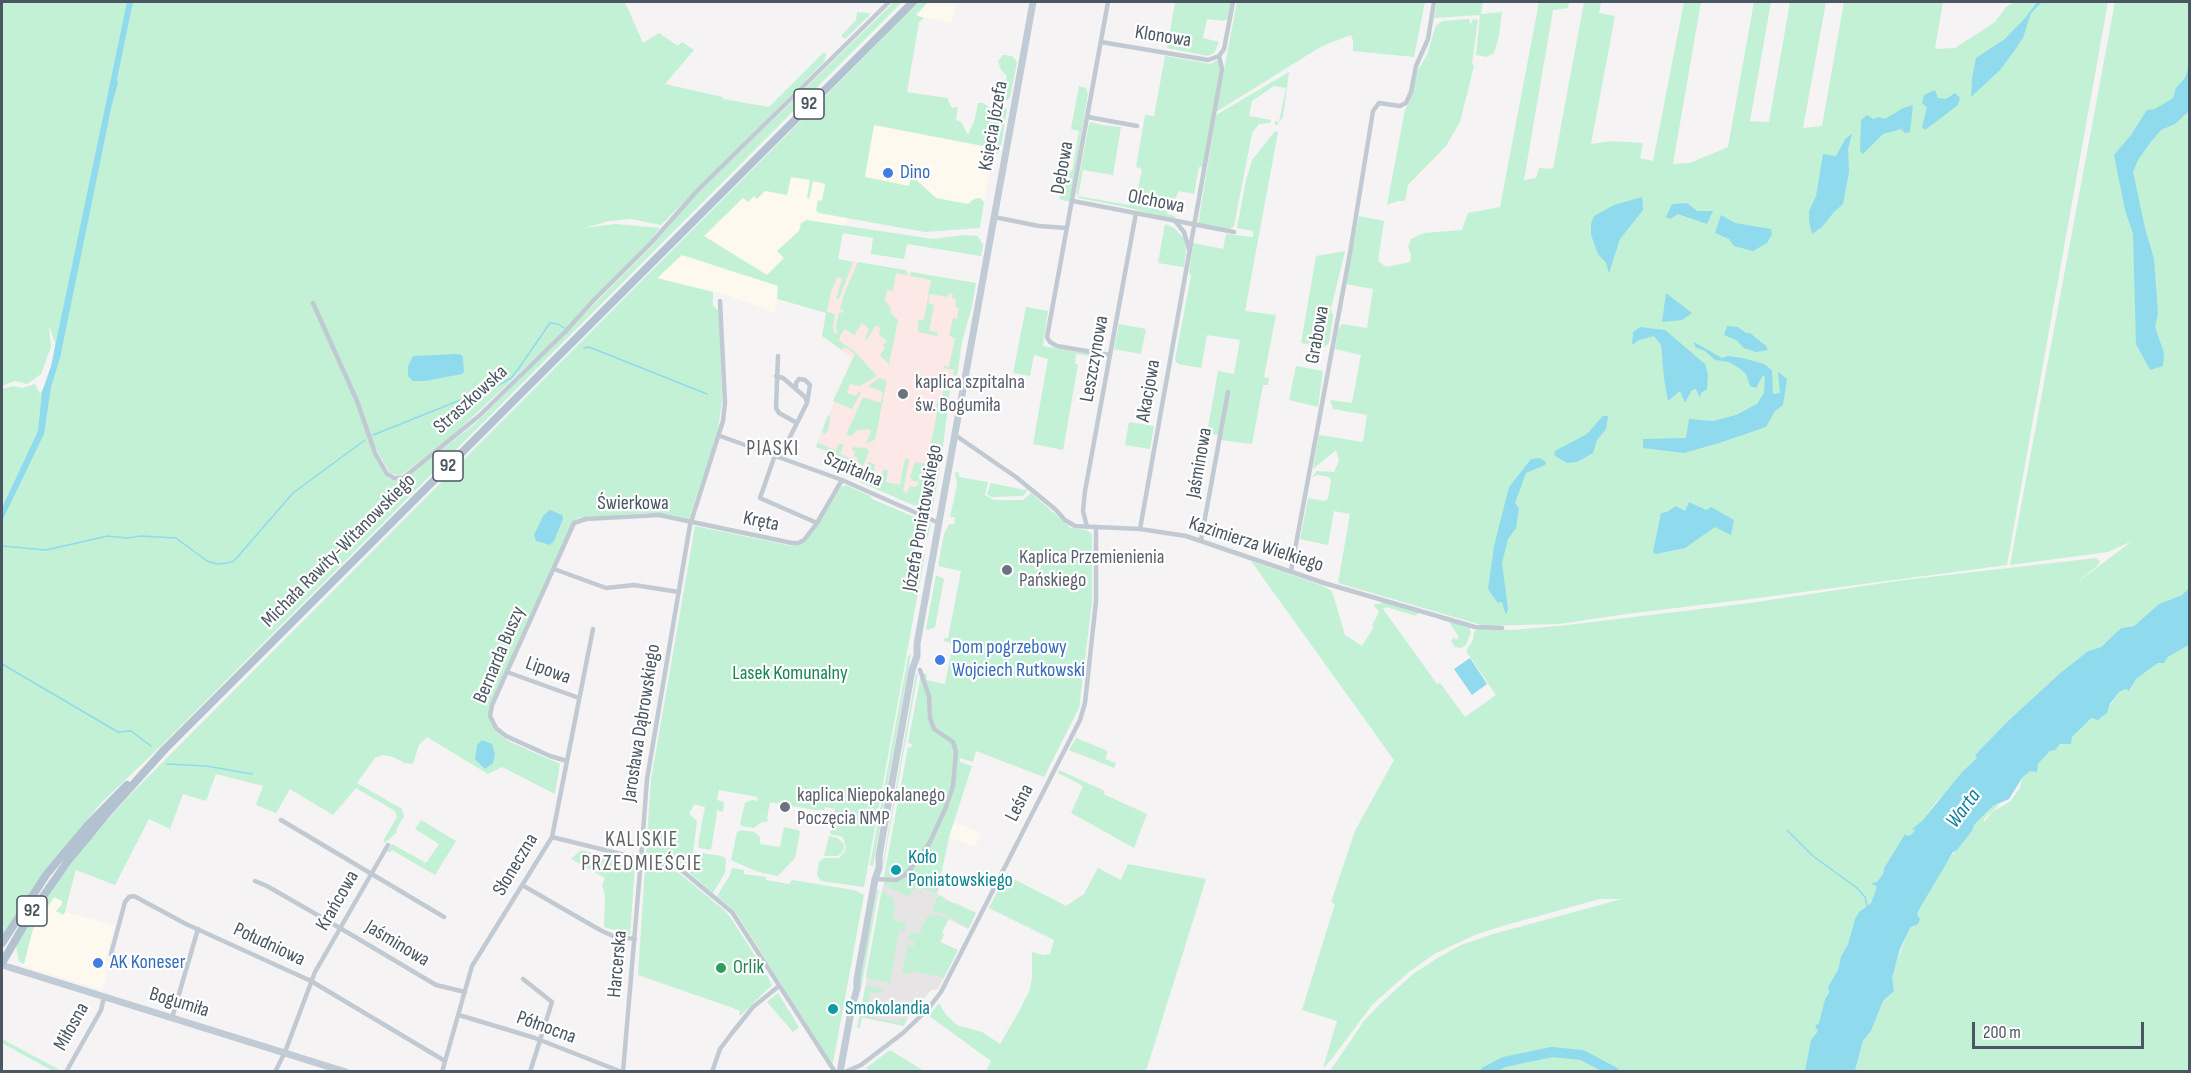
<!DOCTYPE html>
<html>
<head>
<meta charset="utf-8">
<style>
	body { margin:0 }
	#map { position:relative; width:2191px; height:1073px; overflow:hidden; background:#f5f3f3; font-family:"Sofia Sans Condensed",sans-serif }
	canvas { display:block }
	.frame { position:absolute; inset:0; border:3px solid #4a5661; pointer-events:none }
	.scale { position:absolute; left:1972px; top:1022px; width:172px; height:27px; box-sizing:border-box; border:3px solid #4a5661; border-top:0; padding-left:8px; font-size:18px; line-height:21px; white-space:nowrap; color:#4a5661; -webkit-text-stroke:4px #fff; paint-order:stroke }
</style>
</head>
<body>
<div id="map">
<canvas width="2191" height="1073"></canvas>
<div class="frame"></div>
<div class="scale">200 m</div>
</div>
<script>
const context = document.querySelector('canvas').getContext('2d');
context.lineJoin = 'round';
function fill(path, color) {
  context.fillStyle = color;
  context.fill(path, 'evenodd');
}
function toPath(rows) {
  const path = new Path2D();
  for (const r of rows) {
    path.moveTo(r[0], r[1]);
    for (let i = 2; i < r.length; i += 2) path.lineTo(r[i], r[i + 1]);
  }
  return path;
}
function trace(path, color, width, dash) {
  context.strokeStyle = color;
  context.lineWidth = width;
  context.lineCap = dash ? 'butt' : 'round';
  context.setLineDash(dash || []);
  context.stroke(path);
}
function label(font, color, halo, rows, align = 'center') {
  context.font = font + ' "Sofia Sans Condensed",sans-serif';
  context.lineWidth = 4.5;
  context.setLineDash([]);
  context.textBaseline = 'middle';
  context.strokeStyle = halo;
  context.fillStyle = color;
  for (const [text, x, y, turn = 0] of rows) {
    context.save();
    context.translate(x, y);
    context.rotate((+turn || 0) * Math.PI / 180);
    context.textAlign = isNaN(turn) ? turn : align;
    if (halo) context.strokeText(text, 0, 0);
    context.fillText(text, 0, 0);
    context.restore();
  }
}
fill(toPath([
	[928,2,958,2,951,23,916,16],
	[874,125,994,148,983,207,863,185],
	[770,167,854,183,826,313,777,300,775,313,724,294,657,279],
	[954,822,981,833,975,847,949,837],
	[76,870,65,912,115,925,105,961,110,963,102,990,21,965,20,962,36,917]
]), '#fdf9ef');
fill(toPath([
	[884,882,912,887,937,894,955,904,956,903,976,913,968,929,948,919,942,932,944,935,940,942,958,950,938,989,931,990,907,1019,904,1026,860,1017]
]), '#e6e4e5');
fill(toPath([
	[837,259,970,282,953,378,947,377,945,383,944,390,950,391,929,512,855,479,862,465,816,447,852,358,822,336]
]), '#fce8e6');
fill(toPath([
	[2,2,625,2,643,43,659,33,678,46,682,42,694,50,665,84,723,97,723,99,769,107,824,52,826,55,824,62,661,225,631,219,609,221,584,228,615,224,660,228,649,242,564,331,450,438,400,476,390,473,369,437,386,475,389,479,396,480,403,479,476,423,651,247,689,202,709,182,894,2,902,2,163,744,101,803,46,870,3,936,2,389,13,386,23,388,35,384,40,394,60,358,49,325,51,347,41,374,27,384,15,381,2,386],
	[919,2,928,2,916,15,924,18,919,22,907,92,947,98,952,108,958,107,956,120,961,122,968,135,975,119,978,103,983,103,989,107,1001,106,1007,109,1001,148,997,154,993,154,993,148,874,125,865,177,909,186,911,175,936,198,968,204,974,199,980,198,984,202,980,228,925,232,819,213,816,210,818,200,822,201,825,184,813,181,809,199,807,198,810,180,791,177,787,195,765,191,757,199,754,196,748,202,743,198,704,236,767,275,784,258,777,251,799,231,801,223,807,220,933,239,964,235,978,236,983,245,981,256,907,244,904,259,871,254,873,238,843,233,838,259,853,262,839,299,836,299,842,279,837,277,831,292,827,312,835,314,833,326,835,334,837,333,836,326,839,312,843,313,844,311,840,309,844,294,858,262,905,270,907,272,907,275,896,273,893,291,887,290,885,300,891,309,890,312,898,320,889,364,880,355,885,348,883,346,887,341,880,336,879,333,881,329,876,325,866,341,865,339,869,329,862,323,854,335,845,329,840,336,840,339,837,339,855,352,877,376,860,386,850,384,847,393,856,396,858,392,861,392,852,409,833,401,855,354,845,347,842,350,822,336,826,313,777,299,778,286,682,255,657,278,713,292,713,306,719,311,722,401,718,430,689,519,667,514,645,513,579,518,574,521,488,716,494,729,508,741,560,764,555,794,502,767,488,774,427,737,419,745,413,764,405,763,393,757,383,755,375,758,357,783,402,809,404,816,396,830,397,832,385,843,383,841,397,817,395,811,356,788,333,815,290,789,276,813,256,805,263,786,216,774,206,801,183,794,170,829,149,819,115,885,76,870,64,915,56,911,62,904,62,901,54,897,33,929,24,964,19,962,16,946,33,914,88,842,126,799],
	[1175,2,1231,2,1228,19,1224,21,1207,19,1203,38,1219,42,1214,53,1208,56,1167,48],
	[1237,2,1425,2,1414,57,1353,51,1353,40,1351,35,1322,46,1216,112],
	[1437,2,1483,2,1481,14,1502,12,1499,36,1494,53,1486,57,1476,55,1480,15,1434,18],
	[1539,2,1569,2,1568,8,1553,10,1524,180,1536,178,1539,168,1553,169,1584,2,1601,2,1599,13,1615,16,1591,144,1611,141,1643,143,1640,158,1653,161,1684,2,1701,2,1673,164,1690,163,1728,147,1754,2,1771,2,1750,121,1769,122,1790,2,1826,2,1803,128,1822,126,1844,2,1943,2,1935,49,1955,48,1995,22,2006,7,2015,2,2108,2,2007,565,1750,599,1626,614,1559,624,1485,626,1338,583,1350,514,1334,511,1328,545,1300,539,1308,498,1324,501,1328,499,1331,481,1329,477,1317,475,1312,477,1317,471,1334,472,1339,461,1336,450,1313,469,1319,435,1363,442,1367,415,1333,409,1330,400,1352,403,1361,355,1335,349,1338,330,1342,324,1367,328,1373,289,1346,284,1359,216,1384,221,1378,261,1386,267,1410,262,1411,254,1408,246,1411,239,1424,233,1462,230,1468,213,1500,207],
	[2115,2,2176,2,2180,4,2178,2,2189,2,2189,588,2182,595,2159,604,2134,626,2121,628,2101,647,2088,651,2059,674,2007,722,1975,755,1978,757,1963,771,1951,788,1936,802,1922,821,1913,829,1915,830,1912,834,1908,836,1905,834,1884,868,1883,874,1877,882,1872,884,1877,887,1871,903,1859,912,1855,919,1848,944,1841,956,1838,970,1825,999,1819,1031,1810,1047,1805,1071,1330,1071,1364,1021,1381,1003,1413,974,1436,959,1461,945,1493,934,1622,899,1600,899,1506,925,1477,934,1436,953,1410,971,1372,1005,1330,1061,1323,1068,1337,1021,1302,1010,1335,904,1331,902,1355,831,1394,760,1251,561,1323,586,1332,591,1345,635,1362,646,1374,627,1372,625,1377,616,1379,611,1373,605,1385,602,1469,627,1471,632,1466,645,1461,648,1455,647,1451,641,1454,637,1456,640,1459,637,1449,622,1419,612,1416,616,1386,607,1383,609,1437,684,1440,683,1465,717,1496,695,1466,651,1473,640,1474,632,1477,629,1512,630,1559,626,1750,603,1904,580,2096,558,2100,561,2098,565,2074,585,2132,541,2108,552,2010,565],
	[857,12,869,13,870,15,845,39,841,36,856,20],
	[1469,19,1470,25,1473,19,1478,20,1472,63,1474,66,1460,122,1446,146,1408,185,1405,201,1397,201,1387,205,1405,110,1410,100,1418,70,1427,55,1436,25,1443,21],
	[1003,55,1012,56,1017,62,1010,98,1007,100,1001,99,1007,76,1001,70,998,61],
	[1165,56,1211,64,1217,60,1220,67,1203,167,1199,167,1194,194,1179,191,1167,214,1175,216,1175,220,1130,208,1079,198,1076,193,1089,124,1092,122,1101,125,1121,127,1113,175,1083,170,1078,196,1129,205,1130,198,1136,197,1142,169,1136,167,1145,115,1154,116],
	[1289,72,1283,117,1277,125,1275,125,1275,121,1279,122,1286,88,1274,86,1252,101,1249,116,1271,120,1270,123,1259,124,1252,133,1234,226,1230,229,1198,225,1216,115],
	[1079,86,1086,88,1088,94,1070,202,1059,199,1064,171,1072,172,1079,131,1071,129],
	[1275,131,1278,132,1245,311,1276,315,1264,377,1269,378,1268,385,1263,385,1252,444,1221,440,1222,436,1207,433,1218,371,1234,374,1240,340,1207,335,1201,368,1178,364,1175,360,1191,276,1189,272,1193,243,1223,249,1226,234,1253,237,1253,231,1237,228,1246,180,1252,160],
	[1165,224,1174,228,1185,239,1186,252,1184,267,1158,263],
	[1345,251,1331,309,1333,316,1329,343,1324,347,1301,343,1316,256],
	[911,272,976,283,972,306,962,342,957,376,953,375,954,370,943,368,944,366,949,367,955,338,949,336,953,318,957,319,959,308,955,307,956,299,952,298,953,294,949,293,948,297,930,294,928,303,934,305,929,331,938,332,937,336,918,332,918,321,924,319,931,280,910,276],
	[1026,307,1048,311,1043,346,1092,354,1105,358,1076,354,1075,364,1078,365,1063,450,1033,444,1048,359,1034,355,1030,376,1013,373],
	[1119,324,1146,329,1141,354,1114,349],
	[1296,366,1323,371,1318,407,1289,400],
	[880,378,886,380,886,384,876,436,873,441,866,443,871,431,869,429,857,430,852,436,846,435,863,397,881,403,883,392,868,386],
	[943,383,945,383,944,391,950,391,941,462,930,460,928,457,937,413,935,412,938,398,942,399,944,386,940,385],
	[828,415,830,416,829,427,826,434,822,432,818,443,836,450,839,444,844,444,840,454,857,461,858,458,854,456,855,451,852,450,853,447,863,449,857,447,867,448,869,452,857,480,855,479,862,465,816,447],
	[1129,422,1154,426,1150,449,1125,445],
	[906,458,909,460,903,492,907,493,910,486,915,487,919,484,918,481,913,481,910,477,915,462,940,467,932,512,929,512,860,482,868,462,875,464,873,480,881,481,883,470,888,470,886,482,900,485,903,467],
	[955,472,959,473,959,477,988,482,985,495,994,500,1023,500,1031,493,1071,528,1086,530,1092,534,1092,602,1079,708,1044,777,976,751,973,762,960,758,960,762,972,766,949,837,937,894,915,887,909,897,884,885,884,877,908,747,911,748,912,744,908,743,921,674,927,674,926,680,945,684,952,647,950,642,943,641,944,638,948,638,961,571,938,566,944,534,949,524,954,524,955,517,950,517,957,485],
	[991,483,1025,490,1026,488,1027,491,1023,496,991,497,987,494],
	[846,485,870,496,872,499,924,521,927,520,930,522,930,526,927,540,917,539,914,551,925,554,864,887,821,881,817,875,819,862,824,858,839,858,845,851,846,847,843,837,830,834,835,809,825,807,824,810,815,810,770,802,767,818,769,821,760,823,754,828,742,826,740,824,745,803,752,800,757,801,758,797,719,790,717,800,724,802,723,812,716,810,717,813,711,850,699,848,698,844,705,807,694,804,689,814,697,821,693,852,722,856,726,859,725,873,713,893,684,868,666,862,670,852,668,850,662,861,655,859,646,852,651,780,695,526,792,546,801,544,820,522,841,487],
	[936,575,944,579,935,627,928,630,926,629],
	[2189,645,2189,1071,1855,1072,1863,1041,1871,1031,1883,1001,1890,995,1893,971,1908,932,1910,928,1914,927,1918,918,1917,914,1947,861,1972,831,1974,825,1993,806,2000,804,1984,819,1984,822,1992,812,2011,801,2020,787,2022,778,2030,771,2034,771,2038,764,2050,751,2072,737,2093,718,2102,718,2119,692,2126,689,2130,690,2136,679,2158,663,2163,663,2168,657],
	[911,654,873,866,870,865,908,656],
	[918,673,883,866,882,867,916,674],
	[1076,738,1108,751,1105,759,1116,763,1114,768,1069,750],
	[1059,770,1105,791,1103,794,1147,814,1134,848,1071,813,1083,786,1058,773],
	[421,820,456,841,435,875,392,850,390,853,387,851,392,844,426,863,439,844,415,829],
	[784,827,798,830,800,832,795,858,778,876,758,872,731,860,737,832,741,830,755,832,760,837,760,844,780,847],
	[829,836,838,838,844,844,844,850,838,856,824,856],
	[581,850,635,865,630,935,604,927,605,896,602,885,605,878,571,859],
	[648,864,679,873,724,910,731,918,764,970,772,985,741,1015,739,1015,740,1011,733,1008,638,975,645,868],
	[1128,864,1206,879,1146,1071,986,1071,991,1061,929,1016,939,1003,946,1015,957,1025,982,1032,1000,1044,1017,1015,1029,992,1032,978,1032,952,1043,955,1050,954,1054,940,989,908,1006,875,1066,906,1084,894,1098,868,1121,880],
	[732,868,744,870,744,874,766,877,766,880,789,884,792,880,854,890,864,895,833,1063,831,1062,740,919,733,909,717,896,730,875],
	[879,889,861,989,858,991,877,890],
	[882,889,893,899,895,906,893,920,906,923,905,931,899,931,890,983,867,978,867,980,866,976],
	[939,895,944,897,945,899,942,902,944,904,946,900,976,913,969,928,942,913,934,912,935,909,932,908],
	[936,914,949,919,942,932,944,935,940,942,958,950,943,979,938,976,939,966,937,976,911,971,910,974,902,973,908,944,914,948,914,941,908,940,910,933,920,934,922,925,924,925,926,918],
	[866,985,884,990,883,993,870,992,866,1016,899,1023,901,1018,907,1019,904,1026,862,1017,860,1028,857,1028],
	[778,993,799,1027,793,1032,767,1002],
	[2,1039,62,1071,51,1070,2,1043],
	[890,1050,924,1071,870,1071,866,1068]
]), '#c3f1d5');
fill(toPath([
	[127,2,133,2,117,79,118,83,112,104,60,358,51,387,44,434,2,521,2,508,38,431,42,392,51,366],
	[2037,2,2042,2,2031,13,2023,38,2012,54,2000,70,1971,97,1972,78,1976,58,2005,39,2026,17],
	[2189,66,2189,111,2175,124,2161,130,2150,143,2138,160,2133,172,2145,228,2154,259,2158,314,2155,327,2164,353,2163,366,2150,370,2136,344,2133,234,2125,210,2114,155,2131,135,2147,110,2155,109,2173,98,2176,88,2185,78],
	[1935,90,1938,98,1946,99,1955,93,1960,98,1958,105,1925,130,1922,127,1927,107,1922,103,1924,95],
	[1913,105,1910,132,1905,133,1901,129,1883,134,1863,154,1860,151,1861,120,1867,115,1873,119,1879,117,1885,119,1903,108],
	[1852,134,1848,149,1849,172,1843,204,1834,212,1822,227,1812,234,1809,221,1809,211,1816,196,1823,154,1836,156,1846,138],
	[1642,197,1643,210,1620,239,1609,273,1606,263,1598,254,1591,235,1591,224,1594,216,1614,205],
	[1687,203,1697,211,1713,211,1707,224,1678,214,1670,219,1666,217,1672,204],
	[1721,215,1735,223,1771,229,1772,234,1767,243,1753,251,1734,246,1729,239,1715,233],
	[1666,293,1692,313,1682,320,1662,322],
	[1727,326,1738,327,1746,333,1750,333,1766,346,1768,350,1756,352,1744,348,1736,340,1724,335],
	[1640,327,1665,330,1705,364,1708,375,1707,389,1701,393,1700,398,1696,389,1692,390,1685,403,1680,391,1668,401,1664,378,1661,345,1654,336,1639,340,1632,345,1633,332],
	[1694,342,1722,358,1728,356,1743,358,1764,364,1772,370,1773,394,1780,393,1778,372,1787,379,1783,405,1775,411,1766,427,1719,443,1684,453,1643,448,1643,439,1686,438,1689,419,1713,421,1736,415,1757,404,1764,393,1765,377,1763,375,1756,388,1750,386,1746,374,1739,368,1729,362,1715,360,1705,351,1695,347],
	[456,354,462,355,463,358,464,372,462,374,425,381,413,381,408,376,408,366,413,356],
	[1603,416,1608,416,1606,429,1597,440,1593,453,1577,462,1567,463,1554,455,1555,451,1587,434],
	[1540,458,1546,462,1545,465,1526,473,1515,503,1519,508,1516,528,1508,539,1502,563,1508,609,1506,615,1502,602,1498,603,1488,589,1494,546,1509,487,1531,459],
	[1689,502,1706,510,1711,507,1734,520,1731,535,1715,527,1685,548,1656,554,1653,552,1661,513,1667,512,1676,506,1685,511],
	[550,510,562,515,563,519,554,541,550,545,536,541,534,535,543,516],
	[2189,588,2189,645,2168,657,2164,663,2158,663,2136,679,2129,691,2126,689,2119,692,2110,704,2107,713,2098,720,2092,718,2072,737,2071,744,2060,744,2055,750,2050,751,2038,764,2037,772,2030,771,2022,778,2009,799,1993,806,1974,825,1972,831,1957,850,1953,852,1919,910,1917,914,1920,919,1918,924,1910,928,1900,949,1892,978,1894,991,1883,1001,1871,1031,1863,1041,1855,1071,1805,1071,1811,1040,1818,1031,1815,1026,1819,1023,1825,999,1829,992,1828,987,1838,970,1841,956,1848,944,1855,919,1859,912,1871,903,1877,887,1871,883,1877,882,1883,874,1884,868,1905,834,1908,836,1912,834,1915,830,1912,829,1922,821,1963,771,1977,758,1975,755,2007,722,2059,674,2088,651,2101,647,2121,628,2134,626,2159,604,2182,595],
	[1470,658,1487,684,1472,695,1454,669],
	[482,740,492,744,495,754,493,763,485,769,475,759,477,745]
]), '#90daee');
trace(toPath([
	[584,348,589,347,707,394],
	[373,435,503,383,511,378,519,368,550,323,558,324,564,328],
	[2,546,46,550,108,536,127,538,141,536,176,538,207,561,217,564,228,563,234,561,293,493,365,440],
	[2,664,118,732,131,731,151,746],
	[167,764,206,766,252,774],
	[1787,830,1813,856,1857,888,1865,897,1867,906]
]), '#90daee', 1.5);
trace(toPath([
	[1485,1072,1504,1062,1552,1052,1582,1055,1614,1072]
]), '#90daee', 10);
trace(toPath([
	[1108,2,1047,337,1050,342,1057,346,1110,355],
	[1101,42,1208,60,1219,56],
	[1088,117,1137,126],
	[1073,201,1234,232],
	[994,217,1039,226,1067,228],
	[1176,222,1184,232,1189,249],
	[720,301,725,403,723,421,690,525,647,779,641,859,680,869,732,912,835,1072],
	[313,303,357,401,375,453,387,474,394,478,403,478,479,416,565,332,593,301,651,243,697,191,889,2],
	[778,356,776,408,779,413,797,423],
	[776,376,783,378,805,397,807,402],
	[955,435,1016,477,1055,509,1065,520,1075,526,1140,529,1186,536,1324,583,1475,627,1502,628],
	[720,436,842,480,939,523],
	[775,455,760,498,817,523],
	[780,457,807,403,810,385,805,380,799,379,796,383,796,389],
	[1087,527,1083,511,1085,491,1136,213],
	[1140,529,1222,69,1219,56,1224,49,1233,2],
	[1201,540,1228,392],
	[554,569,606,588,634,585,679,592],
	[1291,571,1350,253,1373,111,1379,103,1400,106,1406,103,1411,92,1416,66,1428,39,1434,2],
	[507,672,579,698],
	[567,761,550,756,506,736,496,728,490,716,492,705,574,523,586,519,659,515,792,543,798,543,804,540,817,523,842,480],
	[281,820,444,917],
	[552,837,641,859,623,1072],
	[875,879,896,880,905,875,912,867,929,844,946,807,953,786,956,752,953,742,934,729,930,718,929,696,920,670],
	[255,881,267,886,340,928,436,985,465,992],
	[522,885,600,930,613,936,635,939],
	[111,954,125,902,129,897,134,896,186,924,311,981,445,1061],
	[523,979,552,1002,530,1072],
	[459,1015,535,1038,622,1072],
	[172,1018,198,929],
	[66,1072,101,1010,104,997],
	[275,1072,285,1052,315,972,388,845],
	[442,1072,472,966,552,837,593,629],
	[712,1072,720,1049,732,1033,753,1007,779,986],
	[845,1072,861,1065,903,1033,928,1009,941,992,1080,720,1085,703,1096,601,1096,528]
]), '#c1cad2', 4.5);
trace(toPath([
	[2,965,346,1072],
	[840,1072,852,1006,857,989,857,979,875,879,879,868,879,856,912,670,917,656,917,644,1033,2]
]), '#c1cbd6', 7);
trace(toPath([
	[2,943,46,875,87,826,127,785],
	[2,963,30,915,68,861,110,810,165,749,913,2]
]), '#b3c2d1', 8);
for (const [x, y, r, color] of [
	[888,173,6,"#3f7fe0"],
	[903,394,6,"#6b7280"],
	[1007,570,6,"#6b7280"],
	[940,660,6,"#3f7fe0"],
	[785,807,6,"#6b7280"],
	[896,870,6,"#0f9aa8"],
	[98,963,6,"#3f7fe0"],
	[721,968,6,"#2e9e5b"],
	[833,1009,6,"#0f9aa8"]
]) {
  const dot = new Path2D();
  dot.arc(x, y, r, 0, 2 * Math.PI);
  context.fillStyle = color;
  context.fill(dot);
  trace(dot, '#fff', 2);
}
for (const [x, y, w] of [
	[809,104,30],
	[448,466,30],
	[32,911,30]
]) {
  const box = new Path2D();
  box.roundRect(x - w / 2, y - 15, w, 30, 4.5);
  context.fillStyle = '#fff';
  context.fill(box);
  trace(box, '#4a5661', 1.5);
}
label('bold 18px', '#4a5661', null, [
	["92",809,104],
	["92",448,466],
	["92",32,911]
]);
label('20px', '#4a5661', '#fff', [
	["Klonowa",1163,37,9],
	["Księcia Józefa",994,126,-80],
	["Dębowa",1063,168,-80],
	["Olchowa",1156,202,11],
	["Grabowa",1318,335,-80],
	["Leszczynowa",1095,359,-80],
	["Akacjowa",1149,391,-80],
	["Straszkowska",471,400,-42],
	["Jaśminowa",1200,463,-80],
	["Szpitalna",853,470,23],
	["Świerkowa",633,504],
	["Józefa Poniatowskiego",923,518,-80],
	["Kręta",761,522,12],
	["Kazimierza Wielkiego",1256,545,18],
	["Michała Rawity-Witanowskiego",339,551,-45],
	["Bernarda Buszy",500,655,-67],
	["Lipowa",548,671,20],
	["Jarosława Dąbrowskiego",642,723,-81],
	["Leśna",1020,803,-63],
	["Słoneczna",516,865,-59],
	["Krańcowa",338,901,-60],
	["Jaśminowa",397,944,31],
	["Południowa",269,945,25],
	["Harcerska",618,964,-85],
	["Bogumiła",179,1003,17],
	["Miłosna",72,1027,-61],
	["Północna",546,1028,20]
]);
label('20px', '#366cbe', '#fff', [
	["Dino",900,173],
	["Dom pogrzebowy",952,648],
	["Wojciech Rutkowski",952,671],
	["AK Koneser",110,963]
], 'left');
label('20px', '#5b616d', '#fff', [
	["kaplica szpitalna",915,383],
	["św. Bogumiła",915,406],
	["Kaplica Przemienienia",1019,558],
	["Pańskiego",1019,581],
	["kaplica Niepokalanego",797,796],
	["Poczęcia NMP",797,819]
], 'left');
label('20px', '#17864f', '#fff', [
	["Lasek Komunalny",790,674]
]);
label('20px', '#0d838f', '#fff', [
	["Koło",908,858],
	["Poniatowskiego",908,881],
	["Smokolandia",845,1009]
], 'left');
label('20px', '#27864d', '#fff', [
	["Orlik",733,968]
], 'left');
context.letterSpacing = '1.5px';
label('21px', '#5f6368', '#fff', [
	["PIASKI",773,450],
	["KALISKIE",642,841],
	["PRZEDMIEŚCIE",642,865]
]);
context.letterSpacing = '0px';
label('italic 21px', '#0c7c9b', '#fff', [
	["Warta",1964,809,-53]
]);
</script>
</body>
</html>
